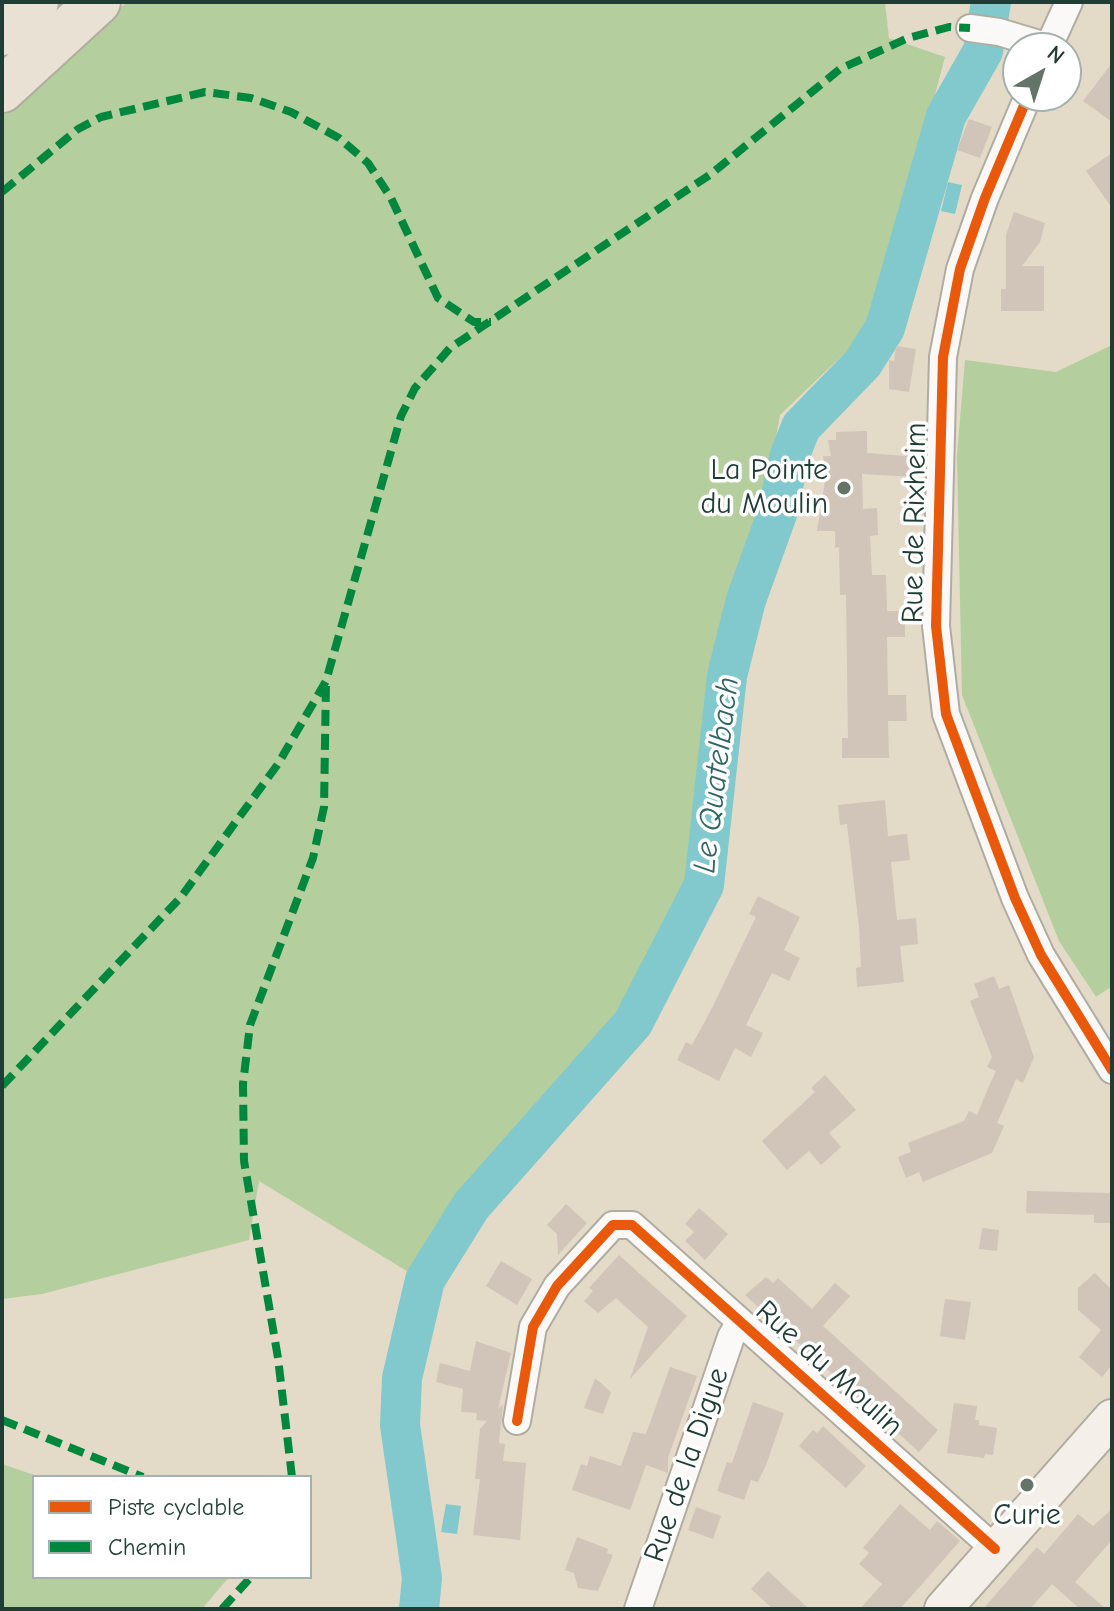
<!DOCTYPE html>
<html>
<head>
<meta charset="utf-8">
<style>
	body { margin:0 }
	#map { position:relative; width:1114px; height:1611px; overflow:hidden; background:#e4dac8; font-family:"Comic Neue",sans-serif }
	canvas { display:block }
	.frame { position:absolute; inset:0; border:4px solid #1f3d34; pointer-events:none }
	.legend { position:absolute; left:32px; top:1475px; width:280px; height:104px; box-sizing:border-box; background:#fff; border:2px solid #a5b1ae; margin:0; padding:10px 14px; list-style:none; font-size:24px; color:#1f3d34 }
	.legend li { display:flex; align-items:center; gap:16px; height:40px }
	.legend b { width:40px; border:2px solid #a5b1ae }
	.north { position:absolute; left:1002px; top:32px; width:80px; height:80px; box-sizing:border-box; background:#fff; border:2px solid #a5b1ae; border-radius:50%; rotate:39deg; font-size:22px; font-weight:700; line-height:32px; text-align:center; color:#1f3d34 }
	.north::after { content:''; display:block; margin:auto; width:28px; height:36px; background:#647468; clip-path:polygon(50% 0,100% 100%,50% 72%,0 100%) }
</style>
</head>
<body>
<div id="map">
<canvas width="1114" height="1611"></canvas>
<div class="frame"></div>
<ul class="legend">
<li><b style="height:10px;background:#e8590c"></b>Piste cyclable</li>
<li><b style="height:10px;background:#00873e"></b>Chemin</li>
</ul>
<div class="north">N</div>
</div>
<script>
const context = document.querySelector('canvas').getContext('2d');
context.lineJoin = 'round';
function fill(path, color) {
  context.fillStyle = color;
  context.fill(path, 'evenodd');
}
function toPath(rows) {
  const path = new Path2D();
  for (const r of rows) {
    path.moveTo(r[0], r[1]);
    for (let i = 2; i < r.length; i += 2) path.lineTo(r[i], r[i + 1]);
  }
  return path;
}
function trace(path, color, width, dash) {
  context.strokeStyle = color;
  context.lineWidth = width;
  context.lineCap = dash ? 'butt' : 'round';
  context.setLineDash(dash || []);
  context.stroke(path);
}
function label(font, color, halo, rows, align = 'center') {
  context.font = font + ' "Comic Neue",sans-serif';
  context.lineWidth = 7;
  context.setLineDash([]);
  context.textBaseline = 'middle';
  context.strokeStyle = halo;
  context.fillStyle = color;
  for (const [text, x, y, turn = 0] of rows) {
    context.save();
    context.translate(x, y);
    context.rotate((+turn || 0) * Math.PI / 180);
    context.textAlign = isNaN(turn) ? turn : align;
    if (halo) context.strokeText(text, 0, 0);
    context.fillText(text, 0, 0);
    context.restore();
  }
}
fill(toPath([
	[127,2,885,2,889,38,945,57,874,325,780,415,756,549,740,587,716,683,694,881,623,1019,467,1195,415,1276,259,1181,249,1240,42,1294,2,1299,2,112],
	[1112,345,1112,986,1096,997,1059,941,962,695,957,456,965,360,1056,372],
	[2,1464,40,1477,34,1477,34,1577,229,1577,202,1609,2,1609]
]), '#b4ce9d');
fill(toPath([
	[948,182,962,185,955,214,941,211],
	[446,1504,461,1506,457,1534,441,1532]
]), '#81c9cc');
trace(toPath([
	[419,1609,422,1578,400,1425,402,1378,425,1280,471,1206,633,1023,704,885,727,676,746,600,777,514,790,455,801,427,863,363,885,328,946,116,983,51,991,2]
]), '#81c9cc', 40);
fill(toPath([
	[1112,63,1112,122,1083,101],
	[969,119,992,127,980,158,957,150],
	[1112,153,1112,208,1086,171],
	[1014,212,1045,223,1040,242,1022,266,1044,266,1044,311,1001,311,1001,289,1006,289,1006,235],
	[896,346,916,349,909,392,889,389,889,360,894,361],
	[867,431,867,453,917,457,916,477,862,474,863,509,877,508,878,535,870,536,872,575,886,575,887,611,905,611,905,637,887,637,888,695,906,695,907,721,888,721,889,758,842,758,842,738,848,738,846,595,840,595,839,547,835,548,835,531,817,531,826,475,823,456,831,456,828,440,836,440,836,432],
	[885,800,888,836,907,834,910,860,891,862,897,920,916,918,918,944,900,946,904,982,857,987,856,968,861,967,859,927,847,824,840,825,838,805],
	[758,896,800,917,784,950,800,958,789,981,772,973,746,1025,763,1033,751,1057,735,1048,719,1081,677,1060,686,1042,692,1045,711,1010,756,917,749,914],
	[994,976,999,989,1009,985,1034,1057,1023,1083,1016,1079,1003,1110,997,1123,1004,1126,992,1153,923,1182,919,1172,906,1178,898,1157,911,1152,908,1143,964,1121,969,1111,977,1115,989,1086,996,1071,987,1067,992,1057,970,1001,979,997,974,984],
	[825,1075,856,1110,829,1133,841,1147,821,1165,809,1151,787,1170,762,1141,815,1092,811,1088],
	[1027,1191,1111,1193,1112,1223,1094,1223,1094,1215,1026,1213],
	[566,1204,587,1223,558,1255,557,1234,547,1225],
	[699,1208,728,1234,705,1260,685,1241,694,1232,685,1224],
	[982,1228,999,1230,997,1251,979,1249],
	[619,1255,687,1316,630,1379,648,1327,616,1298,598,1313,584,1301,593,1291,589,1288],
	[501,1261,532,1279,517,1305,486,1286],
	[1095,1273,1112,1290,1112,1365,1102,1377,1079,1357,1101,1330,1078,1310,1078,1288],
	[766,1277,773,1283,778,1278,812,1309,835,1283,850,1296,823,1326,938,1430,919,1452,745,1295],
	[945,1299,971,1302,965,1340,940,1336],
	[476,1341,511,1353,498,1409,503,1404,499,1443,505,1444,503,1461,526,1463,520,1540,473,1535,480,1479,475,1479,480,1429,487,1421,476,1420,477,1413,461,1412,463,1389,436,1382,440,1363,470,1371],
	[670,1367,697,1376,668,1458,668,1473,646,1465,630,1510,572,1490,581,1464,587,1466,590,1456,621,1466,633,1432,646,1434],
	[595,1378,611,1392,603,1414,584,1408],
	[753,1402,784,1413,766,1465,758,1482,751,1480,744,1500,717,1491,727,1462,732,1463],
	[954,1403,977,1406,975,1420,979,1420,979,1425,997,1428,993,1455,985,1454,984,1458,947,1453],
	[823,1426,866,1466,846,1488,799,1446,813,1430,817,1433],
	[900,1504,930,1530,937,1521,960,1541,900,1609,860,1609,882,1584,859,1564,869,1553,863,1548],
	[696,1507,721,1516,713,1539,688,1530],
	[1112,1509,1112,1540,1075,1582,1106,1609,1080,1609,1052,1584,1030,1609,983,1609,1037,1547,1044,1554,1078,1514,1093,1526],
	[577,1537,608,1549,607,1553,613,1555,598,1591,578,1588,574,1573,565,1570],
	[768,1571,809,1609,773,1609,751,1589]
]), '#d1c4b9');
const street = toPath([
	[970,28,999,32,1049,47],
	[1048,48,1069,2],
	[1028,96,985,198,960,269,943,357,936,626,946,714,1015,898,1041,955,1112,1070],
	[517,1421,533,1327,557,1286,613,1225,632,1225,995,1549],
	[638,1609,731,1337,740,1322]
]);
const secondary = toPath([
	[943,1609,1112,1418]
]);
const highway = toPath([
	[2,33,36,2],
	[2,90,98,2]
]);
trace(street, '#b0aca0', 30);
trace(secondary, '#b0aca0', 40);
trace(highway, '#b0aca0', 48);
trace(street, '#fbf9f7', 26);
trace(secondary, '#f4f0e9', 36);
trace(highway, '#eae1d5', 44);
trace(toPath([
	[2,192,78,129,101,117,205,92,251,98,291,112,339,138,368,163,391,198,438,298,474,322,491,322],
	[2,1086,181,897,278,764,326,681,401,416,415,388,450,348,711,174,840,69,908,38,949,27,970,28],
	[2,1420,143,1477],
	[292,1477,278,1358,244,1161,243,1084,250,1025,313,858,324,807,326,681],
	[222,1609,251,1577]
]), '#00873e', 8, [16, 8]);
trace(toPath([
	[1028,96,985,198,960,269,943,357,936,626,946,714,1015,898,1041,955,1112,1070],
	[517,1421,533,1327,557,1286,613,1225,632,1225,995,1549]
]), '#e8590c', 10);
for (const [x, y, r, color] of [
	[844,488,8,"#647468"],
	[1027,1485,8,"#647468"]
]) {
  const dot = new Path2D();
  dot.arc(x, y, r, 0, 2 * Math.PI);
  context.fillStyle = color;
  context.fill(dot);
  trace(dot, '#fff', 3);
}
label('30px', '#1f3d34', '#fff', [
	["La Pointe",828,471],
	["du Moulin",828,505],
	["Curie",1027,1516,"center"]
], 'right');
label('30px', '#1f3d34', '#fff', [
	["Rue de Rixheim",915,523,-89],
	["Rue du Moulin",829,1369,42],
	["Rue de la Digue",687,1465,-71]
]);
label('italic 32px', '#306562', '#fff', [
	["Le Quatelbach",717,775,-83]
]);
</script>
</body>
</html>
